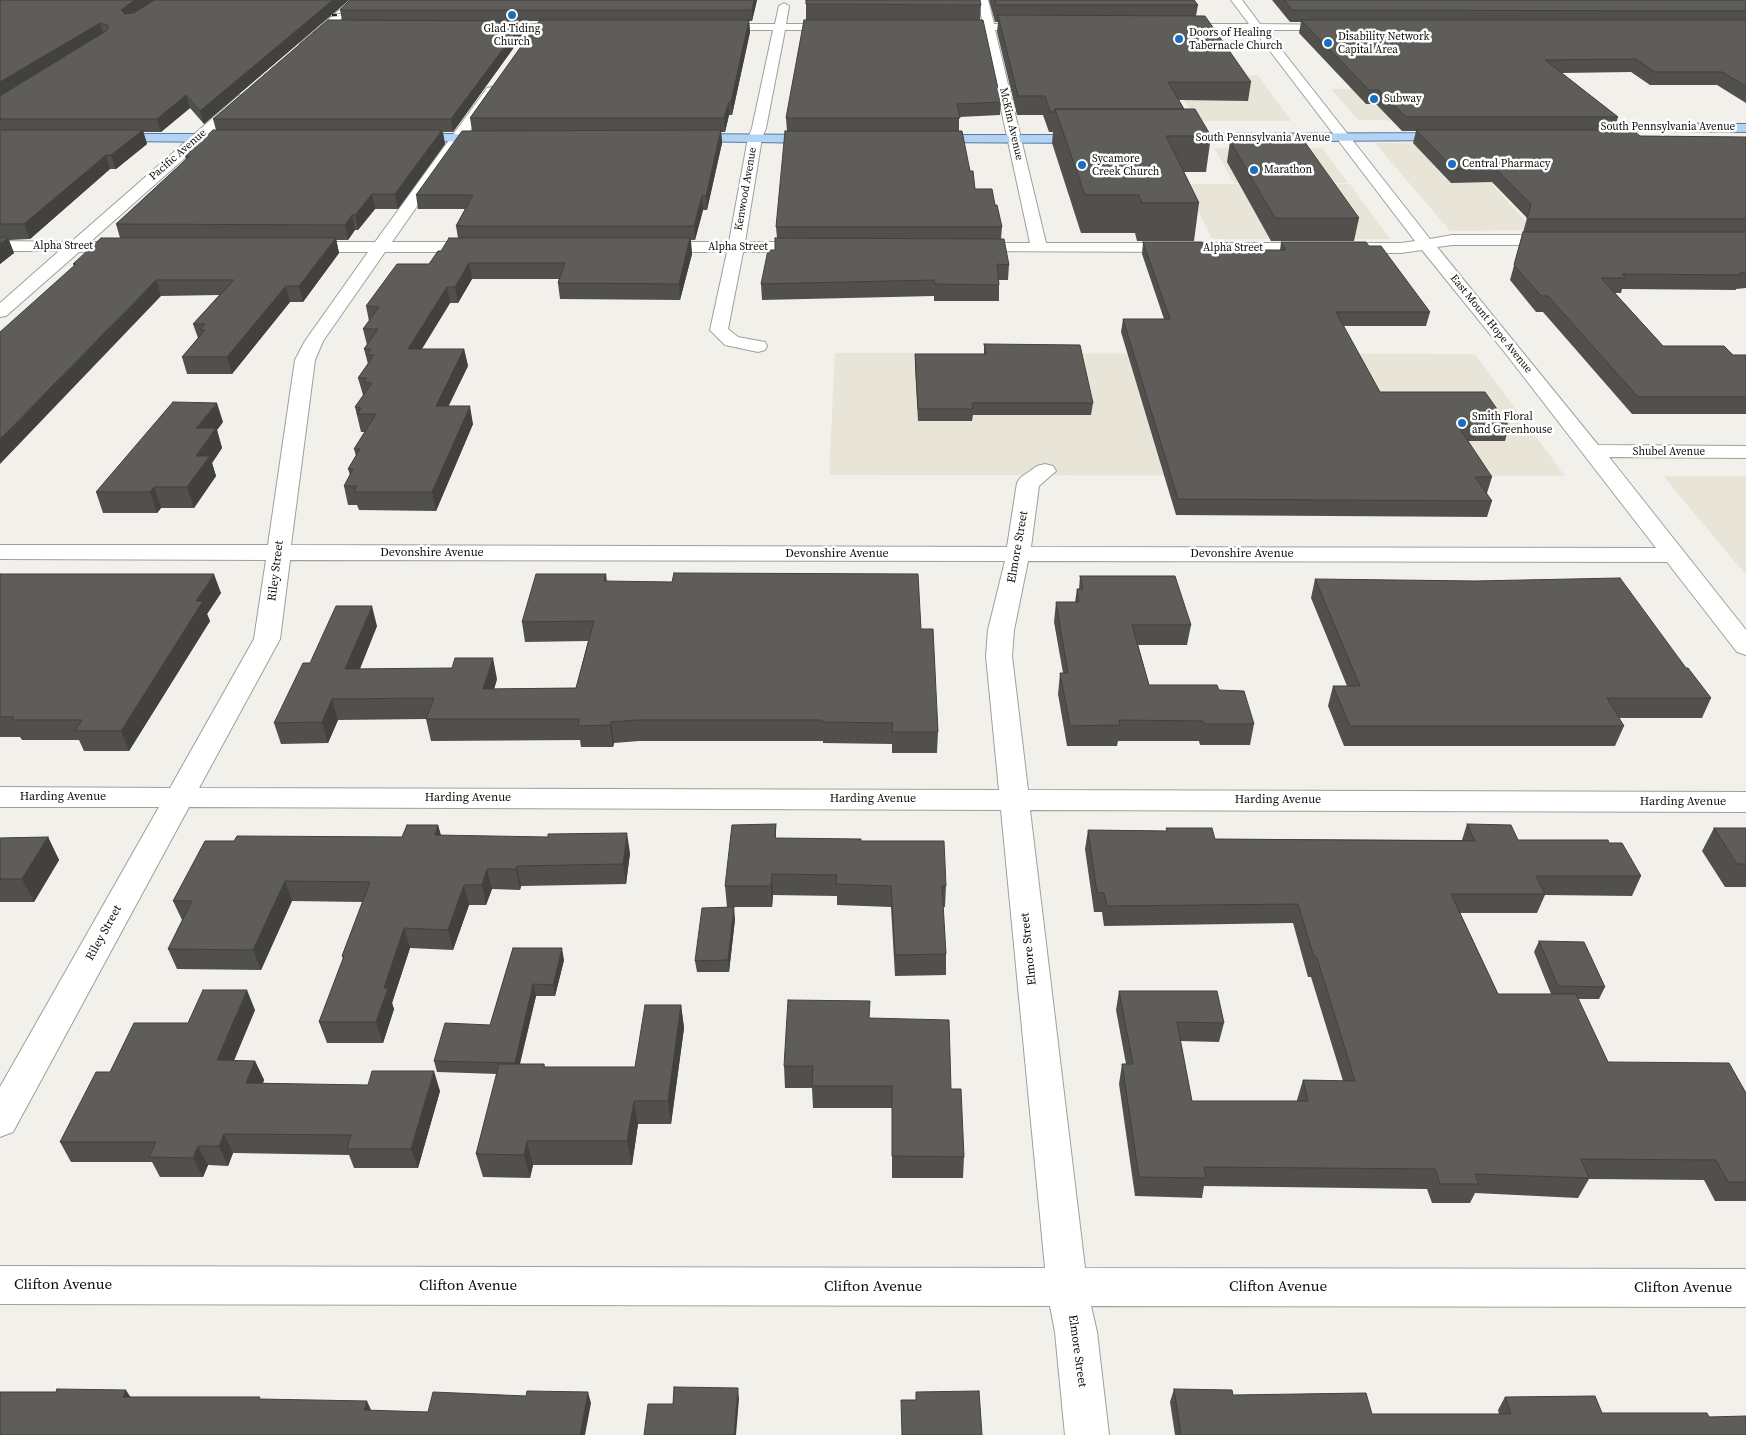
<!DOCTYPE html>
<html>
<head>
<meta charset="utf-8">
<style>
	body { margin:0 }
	canvas { display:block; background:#f1f0eb }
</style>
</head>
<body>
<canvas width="1746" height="1435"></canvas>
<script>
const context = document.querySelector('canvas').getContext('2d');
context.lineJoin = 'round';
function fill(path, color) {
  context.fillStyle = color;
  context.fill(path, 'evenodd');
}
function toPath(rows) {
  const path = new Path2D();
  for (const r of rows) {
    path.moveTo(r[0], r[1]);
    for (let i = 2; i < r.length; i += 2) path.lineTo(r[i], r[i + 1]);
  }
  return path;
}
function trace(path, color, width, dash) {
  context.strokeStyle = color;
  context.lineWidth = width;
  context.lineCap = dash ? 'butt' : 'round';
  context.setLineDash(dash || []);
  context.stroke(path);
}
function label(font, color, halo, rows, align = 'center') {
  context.font = font + ' "Source Serif 4",serif';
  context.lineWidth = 5;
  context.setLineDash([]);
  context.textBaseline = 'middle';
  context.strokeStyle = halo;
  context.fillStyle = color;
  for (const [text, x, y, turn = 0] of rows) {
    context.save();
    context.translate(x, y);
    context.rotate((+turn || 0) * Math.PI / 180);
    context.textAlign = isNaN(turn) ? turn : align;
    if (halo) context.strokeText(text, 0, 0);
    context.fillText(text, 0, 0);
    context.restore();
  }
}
fill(toPath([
	[1170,75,1258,75,1291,121,1196,121],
	[1331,89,1436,89,1467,121,1358,120],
	[1375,143,1494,144,1538,183,1492,184,1534,230,1450,231],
	[1214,148,1322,148,1348,183,1234,183],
	[1185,184,1350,184,1390,239,1212,239],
	[835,353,1475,354,1565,476,829,475],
	[1663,476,1746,476,1746,575]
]), '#e8e5d8');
const minor = toPath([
	[351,0,362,0,310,46,302,46,300,44,302,42,351,0],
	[978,0,988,0,994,24,1035,24,1041,27,1035,30,995,30,1046,243,1401,243,1415,241,1254,30,1175,30,1169,27,1175,24,1249,24,1231,0,1242,0,1260,24,1341,25,1343,27,1341,29,1337,30,1266,30,1430,239,1452,235,1560,235,1566,237,1568,240,1566,243,1560,245,1452,245,1437,247,1598,445,1746,446,1746,458,1609,457,1746,630,1746,655,1737,652,1667,562,1028,561,1014,630,1012,656,1028,790,1746,792,1746,812,1030,810,1085,1268,1746,1269,1746,1307,1091,1306,1097,1332,1109,1435,1065,1435,1055,1332,1050,1306,0,1304,0,1266,1045,1268,1001,810,189,807,13,1132,0,1137,0,1087,159,807,0,807,0,787,170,788,254,639,266,560,0,559,0,545,268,545,295,360,305,341,368,252,301,252,295,250,293,247,295,244,301,242,375,242,487,88,492,87,498,91,392,242,480,242,486,244,488,247,486,250,480,252,385,252,323,341,315,360,291,545,1007,547,1017,483,1020,478,1037,466,1045,464,1053,466,1056,471,1039,486,1031,547,1656,548,1506,354,1422,250,1401,253,962,251,960,248,962,245,968,243,1030,243,984,30,948,30,942,27,948,24,983,24,978,0],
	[290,560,1005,561,988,630,986,656,999,790,199,788,280,639,290,560],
	[784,3,789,6,786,24,840,24,846,27,840,30,785,30,766,128,762,138,745,242,813,242,819,244,821,247,819,250,813,252,743,252,728,329,738,337,765,342,767,346,765,350,758,352,725,345,710,330,727,252,653,252,647,250,645,247,647,244,653,242,729,242,748,138,752,128,773,30,713,30,707,27,713,24,775,24,779,6,784,3],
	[488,24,572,24,578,27,572,30,484,29,482,27,488,24],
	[243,95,248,96,249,99,248,102,90,242,130,242,136,244,138,247,136,250,79,252,6,316,0,317,0,303,59,251,0,251,0,241,71,242,238,96,243,95]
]);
const major = toPath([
	[1578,123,1746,124,1746,132,1573,130,1571,127,1573,124,1578,123],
	[1452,133,1457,134,1459,137,1457,140,1173,142,1166,138,1173,134,1452,133],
	[108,134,242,134,249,138,242,142,103,141,101,138,108,134],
	[408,134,495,134,502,138,495,142,403,141,401,138,403,135,408,134],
	[685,134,822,135,829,139,822,143,680,141,678,138,685,134],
	[925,135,1090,135,1097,139,1090,143,920,142,918,139,920,136,925,135]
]);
trace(minor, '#a09f9a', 2);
trace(major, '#577a9e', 2);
fill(minor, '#fff');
fill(major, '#b3d3f5');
const rail = toPath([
	[317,16,354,14]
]);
trace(rail, '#252523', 2.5);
trace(rail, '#fff', 2, [5]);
fill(toPath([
	[0,0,349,0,204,124,190,108,161,132,143,132,147,144,116,169,110,169,30,239,9,240,14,253,0,264],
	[350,0,757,0,752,21,749,21,750,32,732,115,729,115,725,132,721,132,722,143,707,210,703,210,695,240,691,240,692,254,680,300,560,299,558,283,559,279,472,279,458,303,450,303,422,349,464,349,468,366,448,406,473,424,436,511,359,510,357,505,348,505,344,486,350,475,348,469,356,456,354,449,365,432,361,432,355,407,363,395,358,378,368,364,364,349,367,345,363,329,369,321,366,306,429,264,441,251,458,238,456,226,465,209,418,209,416,195,472,131,470,118,540,21,524,21,525,32,453,132,443,132,445,144,398,209,375,209,358,230,355,230,348,240,336,240,339,253,303,302,290,302,232,374,187,374,182,357,198,338,193,324,219,295,161,296,74,266,73,264,120,238,116,224,186,159,185,156,216,130,213,119,342,20,340,10],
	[989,0,1194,0,1198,5,1196,16,1251,82,1248,101,1179,100,1184,109,1211,136,1206,172,1184,172,1199,203,1194,241,1137,241,1135,233,1081,233,1052,143,1053,132,1049,132,1043,115,1017,115,997,32,998,22,995,22],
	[1272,0,1746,0,1746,103,1717,85,1650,85,1631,72,1562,73,1618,117,1614,130,1640,136,1746,137,1746,288,1736,289,1736,290,1622,289,1621,293,1615,293,1663,346,1733,355,1746,355,1746,414,1632,414,1543,312,1536,312,1510,280,1527,218,1492,182,1451,183,1413,143,1416,131,1402,131,1376,104,1366,104,1299,33,1301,22,1290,22],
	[806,4,981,5,980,20,1001,102,1000,115,959,117,959,131,975,189,995,205,1002,227,1001,239,1009,265,1008,280,999,280,999,301,934,301,934,296,762,300,761,284,775,250,777,238,776,227,787,131,786,118,806,20],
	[1230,141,1359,218,1354,241,1271,241,1227,162],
	[1143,242,1206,250,1280,250,1281,242,1369,246,1430,312,1426,326,1343,326,1380,392,1509,426,1505,441,1468,441,1492,477,1487,493,1486,493,1492,501,1487,517,1176,515,1121,332,1123,319,1164,319,1142,254],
	[984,344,1093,403,1091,415,973,415,972,421,918,421,915,366,915,354,984,354],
	[223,422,217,430,222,448,212,463,216,476,194,508,161,508,157,513,103,513,96,492],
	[0,574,221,593,207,614,210,621,129,751,84,751,79,740,22,740,20,737,0,737],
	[606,574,607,581,921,629,938,732,937,753,892,753,892,744,823,743,823,741,639,741,614,743,613,747,581,747,580,740,431,741,426,719,338,720,328,743,281,744,274,723,310,663,377,626,360,669,497,679,494,689,576,688,588,641,525,642,522,622],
	[1080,576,1191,625,1187,645,1138,645,1149,685,1219,690,1254,724,1250,745,1200,745,1199,741,1118,741,1117,746,1067,746,1058,694,1060,673,1063,673,1054,622,1056,602,1075,602,1077,589,1079,589],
	[1315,579,1686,668,1711,698,1702,718,1619,718,1624,726,1615,746,1344,746,1328,706,1333,686,1347,686,1311,598],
	[776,824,776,838,861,841,946,886,945,907,943,907,946,954,946,975,895,976,891,907,837,905,837,896,773,895,772,907,727,907,725,886],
	[1467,824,1518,840,1609,843,1641,876,1632,896,1545,895,1537,913,1460,913,1498,994,1551,994,1534,952,1539,941,1605,987,1599,999,1578,999,1608,1062,1746,1093,1746,1201,1715,1201,1704,1180,1589,1179,1578,1198,1475,1193,1470,1203,1432,1203,1427,1189,1204,1186,1202,1198,1135,1196,1119,1084,1122,1064,1126,1064,1116,1010,1119,991,1224,1023,1219,1042,1180,1041,1192,1101,1297,1101,1297,1100,1303,1080,1343,1081,1311,977,1308,977,1293,923,1104,926,1102,912,1094,912,1085,849,1088,830,1166,831,1166,828,1215,839,1462,840],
	[438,825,441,835,630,853,626,884,521,886,520,890,492,889,486,905,469,905,453,950,410,948,392,1003,394,1009,383,1043,327,1043,319,1022,343,959,342,956,363,902,292,901,261,970,177,969,168,949,182,920,173,901,234,841,402,837],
	[1714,828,1746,828,1746,887,1725,887,1702,851],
	[48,837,59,860,34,902,0,902,0,838],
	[735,919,729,972,697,972,695,961],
	[513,948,564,960,555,996,536,996,520,1064,544,1064,545,1067,635,1067,681,1005,684,1028,671,1124,638,1124,632,1165,533,1165,530,1178,483,1177,476,1154,497,1074,437,1072,434,1061,490,1025],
	[255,1010,234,1061,255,1061,264,1080,263,1083,440,1091,418,1168,354,1168,349,1155,233,1153,228,1166,208,1165,203,1177,160,1177,152,1162,71,1162,60,1142,110,1072,188,1023],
	[870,1018,951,1089,964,1157,963,1178,892,1178,892,1108,813,1108,812,1088,785,1088,784,1066],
	[1174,1389,1372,1414,1499,1414,1498,1410,1505,1397,1602,1413,1709,1417,1746,1435,1175,1435,1170,1402]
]), '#51504d');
fill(toPath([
	[135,0,155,0,124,21,121,10],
	[333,0,349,0,204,124,200,111],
	[754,0,757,0,752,21,752,10],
	[749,20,750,32,732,115,731,102],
	[524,21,525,32,453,132,451,119],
	[100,23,104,34,0,98,0,82],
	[186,95,190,108,161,132,157,119],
	[729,102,729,115,725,132,724,118],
	[143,130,147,144,116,169,111,155],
	[442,130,445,144,398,209,395,194],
	[721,130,722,143,707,210,706,196],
	[106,155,110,169,30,239,24,224],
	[372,194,375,209,358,230,355,215],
	[702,196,703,210,695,240,694,226],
	[352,215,355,230,348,240,345,225],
	[8,238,14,253,0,264,0,244],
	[336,238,339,253,303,302,299,286],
	[690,238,692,254,680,300,679,284],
	[469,263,472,279,458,303,455,287],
	[156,280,161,296,0,464,0,439],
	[286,286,290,302,232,374,227,357],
	[447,287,450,303,411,366,408,349],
	[464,349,468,366,440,424,436,406],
	[217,403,223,422,217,430,222,448,212,463,216,476,194,508,187,487,196,456,196,428],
	[470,406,473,424,436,511,432,492],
	[154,487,161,508,157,513,150,492],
	[214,574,221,593,207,614,210,621,129,751,121,731,196,601],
	[372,606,377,626,351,690,345,669],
	[493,658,497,679,488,710,483,689],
	[332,699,338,720,328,743,322,722],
	[611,722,614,743,613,747,610,725],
	[438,825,443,846,435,835],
	[627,833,630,853,626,884,623,864],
	[48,837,59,860,34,902,22,879],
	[517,866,521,886,520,890,516,869],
	[487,869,492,889,486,905,482,885],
	[772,874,773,895,772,907,771,886],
	[285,881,292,901,261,970,253,950],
	[464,885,469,905,453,950,448,930],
	[734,907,735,919,729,972,728,960],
	[404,928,410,948,392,1003,394,1009,383,1043,376,1022,384,988],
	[562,948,564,960,555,996,553,985],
	[533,984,536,996,517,1075,515,1063],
	[247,990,255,1010,225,1080,217,1060],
	[681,1005,684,1028,671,1124,668,1101],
	[255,1061,264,1080,255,1102,246,1083],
	[434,1071,440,1091,418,1168,411,1149],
	[634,1101,638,1124,632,1165,627,1141],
	[224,1134,233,1153,228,1166,219,1146],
	[527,1141,533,1165,530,1178,524,1155],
	[198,1146,208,1165,203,1177,193,1158],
	[738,1388,739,1399,736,1435,734,1435],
	[126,1390,133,1401,123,1397],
	[588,1392,591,1403,585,1435,580,1435],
	[367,1401,372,1412,364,1410]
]), '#42413e');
const building = toPath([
	[0,0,135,0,121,10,125,14,134,13,154,0,333,0,200,111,186,95,157,119,0,119,0,96,106,31,109,26,100,23,0,82,0,0],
	[350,0,754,0,752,10,340,10,350,0],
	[806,0,980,0,981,5,806,4,806,0],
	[995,0,1194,0,1198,5,996,5,995,0],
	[1284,0,1746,0,1746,11,1292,10,1284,0],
	[998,15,1205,16,1251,82,1168,82,1184,109,1055,109,1055,112,1050,112,1045,96,1018,96,998,15],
	[328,20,524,21,451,119,213,119,328,20],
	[540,20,749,20,731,102,729,102,724,118,470,118,540,20],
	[804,20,983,20,1001,102,957,104,960,118,786,118,804,20],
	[1301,20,1746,20,1746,86,1722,72,1655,72,1636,59,1545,60,1618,117,1406,117,1379,90,1369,90,1301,20],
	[1055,109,1195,109,1211,136,1166,136,1199,203,1142,203,1139,195,1085,195,1055,109],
	[0,130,143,130,111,155,106,155,24,224,0,224,0,130],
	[213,130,442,130,395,194,372,194,355,215,352,215,345,225,116,224,190,156,185,156,213,130],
	[721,130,706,196,702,196,694,226,456,226,473,195,416,195,462,131,721,130],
	[1416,130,1633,130,1640,136,1746,137,1746,219,1527,219,1531,204,1496,169,1454,169,1416,130],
	[785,131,962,131,970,171,973,171,975,189,992,189,995,205,997,205,1002,227,776,227,785,131],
	[1230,141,1304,141,1359,218,1275,218,1230,141],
	[1523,232,1746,232,1746,273,1740,273,1741,275,1622,274,1626,278,1601,278,1663,346,1724,346,1733,355,1746,355,1746,397,1638,397,1548,296,1541,296,1514,265,1523,232],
	[0,237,8,238,0,244,0,237],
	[101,238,336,238,299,286,286,286,227,357,182,357,205,330,200,330,205,324,193,324,234,280,156,280,0,439,0,332,76,264,73,264,101,238],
	[449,238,690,238,679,284,558,283,565,263,469,263,455,287,447,287,408,349,464,349,436,406,470,406,432,492,354,492,357,486,344,486,353,469,348,469,360,449,354,449,376,414,357,414,361,408,355,407,372,383,363,382,367,378,358,378,374,355,367,355,371,349,364,349,378,329,363,329,379,307,366,306,397,264,429,264,438,251,441,251,449,238],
	[775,238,1004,239,1009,265,997,264,999,285,935,284,934,280,761,284,768,250,775,250,775,238],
	[1143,242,1202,242,1206,250,1286,250,1281,242,1366,242,1369,246,1381,246,1430,312,1336,312,1380,392,1485,392,1509,426,1458,426,1492,477,1475,477,1492,501,1178,499,1123,319,1170,319,1143,242],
	[984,344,1080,345,1093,403,972,403,973,409,918,409,915,354,986,354,984,344],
	[173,402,217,403,196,428,216,428,196,456,210,456,187,487,154,487,150,492,96,492,173,402],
	[674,573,918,574,921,629,933,629,938,732,892,732,893,723,822,722,822,720,636,720,611,722,610,725,578,726,579,719,426,719,434,698,332,699,322,722,274,723,303,663,310,663,336,606,372,606,345,669,452,668,455,658,493,658,483,689,576,688,594,621,522,622,536,574,606,574,604,581,672,582,674,573],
	[0,574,214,574,196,601,203,601,121,731,75,731,82,720,12,720,14,717,0,717,0,574],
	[1080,576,1175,576,1191,625,1132,625,1149,685,1217,685,1219,690,1244,691,1254,724,1204,724,1203,721,1119,720,1120,725,1070,726,1060,673,1068,673,1056,602,1079,602,1077,589,1083,589,1080,576],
	[1620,578,1686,668,1688,668,1711,698,1607,698,1624,726,1350,726,1333,686,1360,686,1315,579,1475,581,1620,578],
	[776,824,775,838,861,839,861,841,944,841,946,886,942,886,946,954,895,955,891,886,836,884,837,875,772,874,771,886,725,886,732,825,776,824],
	[1467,824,1511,825,1518,840,1608,840,1609,843,1622,843,1641,876,1536,876,1545,894,1451,894,1498,994,1576,994,1608,1062,1729,1063,1746,1093,1746,1182,1728,1182,1716,1160,1581,1159,1589,1178,1475,1174,1479,1184,1440,1184,1435,1169,1204,1167,1206,1178,1139,1177,1122,1064,1133,1064,1119,991,1217,991,1224,1023,1177,1022,1192,1101,1308,1101,1303,1080,1355,1081,1317,958,1314,957,1298,904,1107,906,1104,893,1097,893,1088,830,1167,831,1166,828,1212,828,1215,839,1475,841,1467,824],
	[407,825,438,825,435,835,548,837,548,834,627,833,623,864,517,866,516,869,487,869,482,885,464,885,448,930,404,928,384,988,388,988,376,1022,319,1022,344,956,342,956,370,882,285,881,253,950,168,949,192,901,173,901,205,841,234,841,237,836,402,837,407,825],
	[1714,828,1746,828,1746,864,1737,864,1714,828],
	[48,837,22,879,0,879,0,838,48,837],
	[734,907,728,960,695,961,702,908,734,907],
	[1539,941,1584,942,1605,987,1558,986,1539,941],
	[513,948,562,948,553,985,533,984,515,1063,434,1061,445,1023,490,1025,513,948],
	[203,990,247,990,217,1060,255,1061,246,1083,368,1085,372,1071,434,1071,411,1149,347,1149,351,1135,224,1134,219,1146,198,1146,193,1158,149,1157,156,1142,60,1142,96,1072,110,1072,134,1023,188,1023,203,990],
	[788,1000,870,1001,869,1018,949,1020,951,1089,961,1089,964,1157,892,1156,892,1086,812,1086,813,1066,784,1066,788,1000],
	[645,1005,681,1005,668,1101,634,1101,627,1141,527,1141,524,1155,476,1154,499,1064,544,1064,544,1067,635,1067,645,1005],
	[674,1387,738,1388,734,1435,644,1435,648,1404,673,1404,674,1387],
	[57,1389,126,1390,123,1397,260,1397,259,1399,367,1401,364,1410,428,1412,433,1392,526,1396,527,1391,588,1392,580,1435,0,1435,0,1392,56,1392,57,1389],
	[1174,1389,1232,1390,1233,1395,1366,1393,1372,1414,1511,1414,1505,1397,1595,1396,1602,1413,1707,1413,1709,1417,1746,1416,1746,1435,1181,1435,1174,1389],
	[979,1391,982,1435,902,1435,901,1400,916,1400,916,1392,979,1391]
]);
fill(building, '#5e5d59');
trace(building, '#42413e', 1);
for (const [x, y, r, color] of [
	[512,15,5,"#196fbd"],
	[1179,39,5,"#196fbd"],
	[1328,43,5,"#196fbd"],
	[1374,99,5,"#196fbd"],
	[1452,164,5,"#196fbd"],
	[1082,165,5,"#196fbd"],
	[1254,170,5,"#196fbd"],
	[1462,423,5,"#196fbd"]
]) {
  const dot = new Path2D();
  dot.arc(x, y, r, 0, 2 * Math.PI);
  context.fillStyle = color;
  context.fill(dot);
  trace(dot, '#fff', 2);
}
label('11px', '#0c0c0a', '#fff', [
	["Glad Tiding",512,29,"center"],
	["Church",512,42,"center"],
	["Doors of Healing",1189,33],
	["Tabernacle Church",1189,46],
	["Disability Network",1338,37],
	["Capital Area",1338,50],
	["Subway",1384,99],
	["Sycamore",1092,159],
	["Creek Church",1092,172],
	["Central Pharmacy",1462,164],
	["Marathon",1264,170],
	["Smith Floral",1472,417],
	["and Greenhouse",1472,430]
], 'left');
label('11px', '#0c0c0a', '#fff', [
	["McKim Avenue",1011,124,77],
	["South Pennsylvania Avenue",1668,127],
	["South Pennsylvania Avenue",1263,138],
	["Pacific Avenue",178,155,-41],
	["Kenwood Avenue",746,189,-80],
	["Alpha Street",63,246],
	["Alpha Street",738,247],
	["Alpha Street",1233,248],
	["East Mount Hope Avenue",1491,324,51],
	["Shubel Avenue",1669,452]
]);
label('12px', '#0c0c0a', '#fff', [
	["Elmore Street",1018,547,-80],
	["Devonshire Avenue",432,553],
	["Devonshire Avenue",837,554],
	["Devonshire Avenue",1242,554],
	["Riley Street",276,571,-83],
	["Harding Avenue",63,797],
	["Harding Avenue",468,798],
	["Harding Avenue",873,799],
	["Harding Avenue",1278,800],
	["Harding Avenue",1683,802],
	["Riley Street",104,933,-61],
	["Elmore Street",1029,949,-96],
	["Elmore Street",1077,1351,82]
]);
label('15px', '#0c0c0a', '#fff', [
	["Clifton Avenue",63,1285],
	["Clifton Avenue",468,1286],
	["Clifton Avenue",873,1287],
	["Clifton Avenue",1278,1287],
	["Clifton Avenue",1683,1288]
]);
</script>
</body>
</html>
